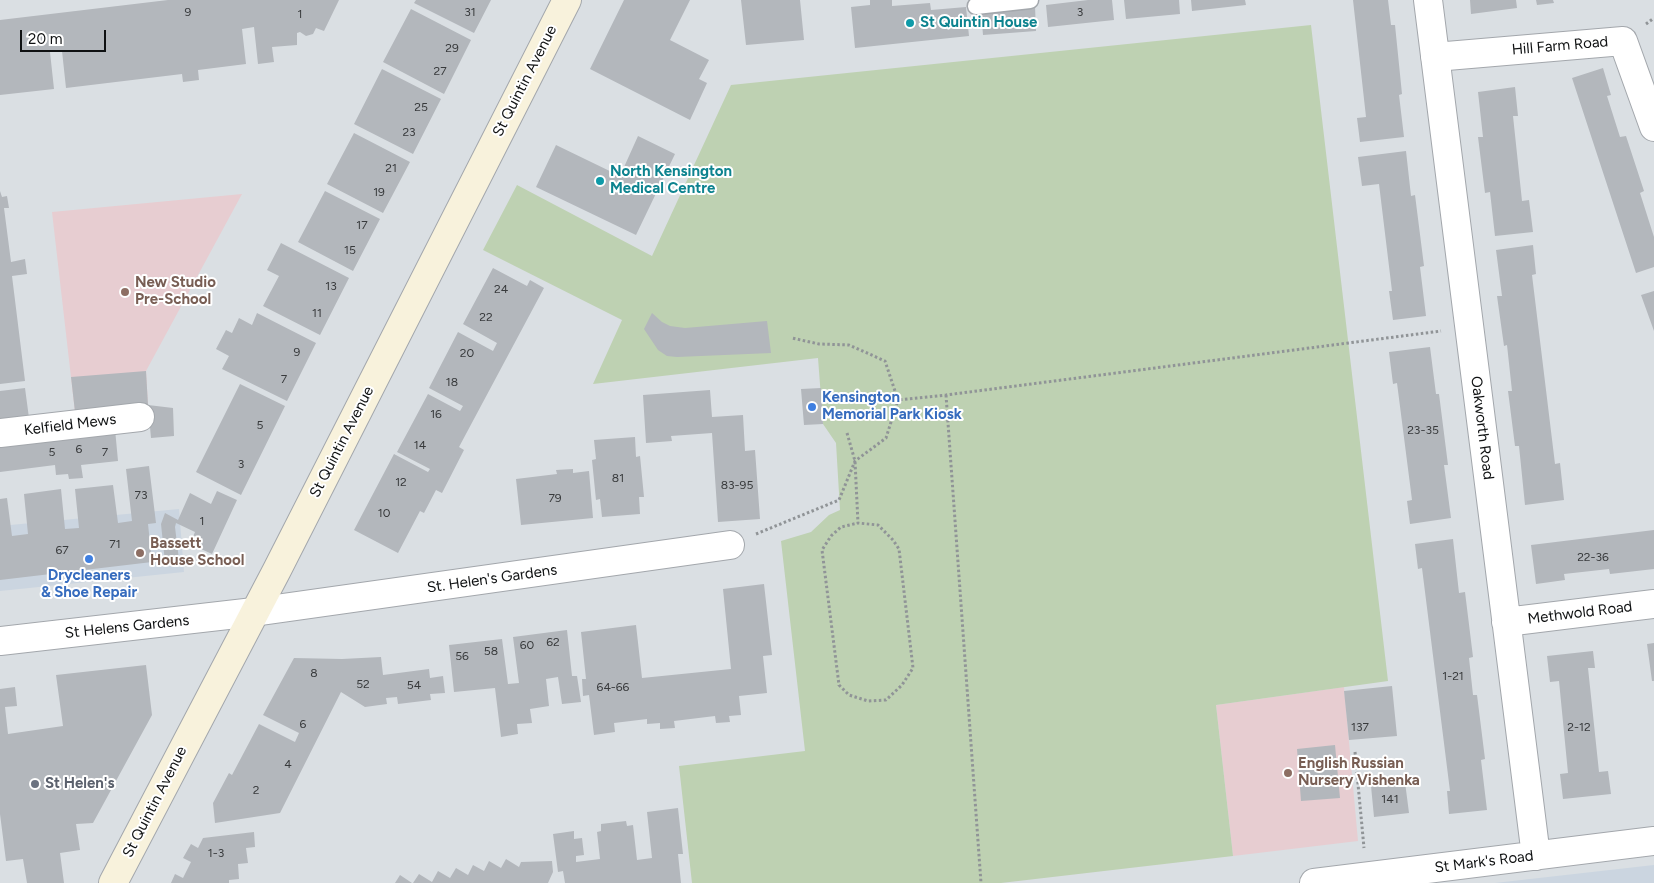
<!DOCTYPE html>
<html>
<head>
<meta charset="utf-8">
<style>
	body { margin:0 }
	#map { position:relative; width:1654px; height:883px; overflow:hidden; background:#dadfe3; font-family:Figtree,sans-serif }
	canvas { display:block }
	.scale { position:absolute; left:20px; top:30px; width:86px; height:22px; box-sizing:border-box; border:2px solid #0f1112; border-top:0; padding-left:6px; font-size:15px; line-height:18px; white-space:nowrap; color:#0f1112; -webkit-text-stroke:4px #fff; paint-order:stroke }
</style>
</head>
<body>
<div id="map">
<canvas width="1654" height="883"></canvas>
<div class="scale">20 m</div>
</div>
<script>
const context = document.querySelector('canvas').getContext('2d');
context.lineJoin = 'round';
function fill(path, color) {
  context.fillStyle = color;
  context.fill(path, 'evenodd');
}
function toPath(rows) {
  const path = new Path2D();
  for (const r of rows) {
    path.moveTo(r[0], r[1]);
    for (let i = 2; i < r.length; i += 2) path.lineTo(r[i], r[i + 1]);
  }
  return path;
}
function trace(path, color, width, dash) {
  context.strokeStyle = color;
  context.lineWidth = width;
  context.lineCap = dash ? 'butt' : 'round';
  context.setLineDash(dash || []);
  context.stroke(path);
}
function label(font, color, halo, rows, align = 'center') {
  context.font = font + ' Figtree,sans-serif';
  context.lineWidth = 4;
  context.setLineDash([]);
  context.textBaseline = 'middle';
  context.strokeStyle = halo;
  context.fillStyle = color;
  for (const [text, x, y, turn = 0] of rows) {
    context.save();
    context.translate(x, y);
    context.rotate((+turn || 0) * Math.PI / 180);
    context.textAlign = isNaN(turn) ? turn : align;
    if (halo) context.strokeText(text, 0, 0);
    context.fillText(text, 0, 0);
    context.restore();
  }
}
fill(toPath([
	[179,509,184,572,0,591,0,526],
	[1654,865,1654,883,1495,883]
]), '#cbd5e0');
fill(toPath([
	[242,194,146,371,148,405,75,412,52,212],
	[1344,687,1358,841,1233,856,1216,705]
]), '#e7cdd1');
fill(toPath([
	[1311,25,1388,681,1216,705,1233,856,1001,883,692,883,679,766,805,751,781,541,811,532,829,515,840,510,836,443,823,424,818,358,593,384,622,320,483,250,517,185,652,256,731,85]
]), '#bed1b2');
fill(toPath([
	[168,0,339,0,324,31,316,28,313,34,306,36,300,32,297,33,297,45,272,47,274,62,258,64,254,27,242,29,246,64,198,70,199,80,183,82,182,74,66,88,62,51,50,52,54,89,0,95,0,20],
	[416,0,491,0,474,33,414,3],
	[624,0,690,0,670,40,709,60,699,79,707,83,690,120,590,69],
	[741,0,800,0,804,40,746,45],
	[870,0,892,0,892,6,930,3,931,10,966,7,969,36,855,48,851,7,870,5],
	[1088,0,1112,0,1114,20,1048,27,1046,5],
	[1124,0,1179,0,1180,14,1126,19],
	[1191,0,1245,0,1246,5,1192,11],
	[1353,0,1388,0,1391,25,1395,25,1402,94,1399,95,1404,137,1360,142,1357,118,1366,117],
	[1470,0,1516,0,1517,8,1471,14],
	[1536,0,1553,0,1554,3,1537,5],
	[1035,6,1036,31,983,35,981,11],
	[411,9,471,40,444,94,383,62],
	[1603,68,1611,95,1607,96,1620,137,1626,136,1644,191,1640,193,1654,237,1654,267,1636,273,1572,78],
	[382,69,441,99,413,154,354,124],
	[1515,87,1518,116,1513,116,1522,201,1529,200,1533,232,1495,236,1490,192,1485,193,1478,137,1483,137,1478,92],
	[354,133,410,162,383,213,327,184],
	[638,136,675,154,636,235,536,187,556,145,620,176],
	[1406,151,1411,196,1415,195,1424,266,1420,267,1426,316,1393,320,1389,291,1392,291,1379,184,1362,186,1358,157],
	[0,191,2,197,7,196,9,208,4,208,11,262,25,259,27,274,12,276,25,381,0,384],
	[325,191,380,219,353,271,298,242],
	[281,243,349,278,320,335,263,306,279,276,267,270],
	[1533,245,1536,274,1532,275,1555,464,1560,463,1564,500,1525,505,1519,446,1515,446,1508,391,1512,391,1507,345,1504,346,1497,296,1502,296,1496,250],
	[493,268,527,286,530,280,544,288,459,447,464,450,442,493,436,490,424,513,420,511,398,553,354,530,394,454,428,472,430,469,397,452,428,394,460,411,463,406,429,388,458,332,493,351,497,343,463,324],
	[1654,291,1654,331,1641,295],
	[257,313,316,343,287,401,222,369,229,356,216,349,226,330,232,333,239,318,252,325],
	[652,313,662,322,670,326,685,328,767,321,771,353,677,357,667,356,658,350,644,329],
	[1430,347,1436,394,1439,394,1448,465,1444,465,1451,518,1410,524,1407,501,1412,500,1397,383,1393,384,1389,352],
	[146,371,148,405,75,412,71,377],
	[240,384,285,406,241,495,196,472],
	[25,388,29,418,0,421,0,391],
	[821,388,823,424,804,425,801,389],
	[710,390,712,417,743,415,745,451,755,450,760,519,718,522,712,433,671,436,672,441,646,443,643,395],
	[148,405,173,408,174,436,151,438],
	[115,429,118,461,81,465,83,478,69,479,68,474,56,475,55,465,0,472,0,443],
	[635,437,636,457,640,456,644,497,639,497,640,514,602,517,600,499,596,500,592,460,596,459,594,440],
	[149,466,156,523,148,524,152,562,0,580,0,499,7,498,12,536,28,534,24,494,61,489,65,529,79,528,75,489,113,485,118,523,132,521,126,469],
	[573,469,573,473,589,471,593,518,521,525,516,479,557,474,556,470],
	[217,491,237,500,212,554,190,544,195,532,176,523,175,527,179,560,165,562,161,524,165,513,178,520,190,493,211,504],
	[1654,530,1654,569,1610,574,1609,569,1564,574,1565,580,1536,584,1531,545],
	[1453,539,1459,593,1465,592,1473,657,1469,658,1473,695,1477,695,1485,759,1481,760,1487,810,1449,814,1447,791,1450,791,1422,568,1418,569,1415,544],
	[764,584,772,655,763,656,767,693,739,696,741,715,729,716,730,722,716,723,715,716,674,721,675,728,660,729,660,723,647,724,647,719,614,723,615,732,594,735,589,695,583,696,582,679,586,679,581,632,636,625,642,678,731,669,723,589],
	[567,630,572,676,577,676,581,702,562,704,558,677,546,679,549,706,530,709,532,723,517,724,518,734,501,737,495,688,454,692,449,645,502,639,508,684,519,683,513,637],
	[1654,643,1654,681,1652,681,1647,644],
	[1593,651,1595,668,1588,668,1599,772,1608,771,1611,794,1563,799,1560,774,1568,773,1559,681,1550,682,1547,656],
	[381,657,383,675,429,669,430,678,443,676,445,693,430,694,431,700,398,704,397,697,386,698,387,704,365,707,341,692,280,813,215,823,213,803,229,773,232,775,259,724,295,742,299,733,263,715,294,658,342,659],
	[146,665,152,715,93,823,76,824,80,850,60,853,64,883,27,883,23,859,6,861,0,814,0,689,15,687,17,706,5,707,8,734,63,726,56,675],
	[1392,686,1397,736,1349,740,1344,691],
	[1335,745,1340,798,1301,801,1297,749],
	[1405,782,1409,813,1374,817,1371,786],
	[678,808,683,854,678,854,681,883,565,883,563,871,558,872,553,834,574,831,574,839,582,838,584,855,576,856,576,862,600,859,597,832,601,831,601,824,626,821,627,826,633,825,637,860,652,858,647,812],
	[254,832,255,847,246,848,248,863,238,864,239,879,229,880,229,883,171,883,175,874,183,878,191,862,183,858,191,844,198,848,203,838],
	[506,859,519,867,521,862,552,861,553,872,548,883,413,883,419,874,432,882,438,871,450,878,456,868,468,875,473,865,484,871,489,861,501,868],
	[400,875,412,883,395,883]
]), '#b3b7bc');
const service = toPath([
	[976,6,1030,0]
]);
const minor = toPath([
	[1428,0,1536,856],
	[1435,57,1623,41,1654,127],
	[0,433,140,417],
	[254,612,730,545],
	[1506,622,1654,604],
	[1314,883,1654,841]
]);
const tertiary = toPath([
	[0,641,254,612]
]);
const secondary = toPath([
	[113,883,277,570,567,0]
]);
trace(service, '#a3a7ac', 19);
trace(minor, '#a3a7ac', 30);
trace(tertiary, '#a3a7ac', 30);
trace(secondary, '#a3a7ac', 30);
trace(toPath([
	[1646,24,1654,18],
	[946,395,981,883],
	[875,400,898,400,946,395,1441,331],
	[847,433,855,461,858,523,878,525,893,540,899,549,913,668,902,685,886,700,868,701,849,695,839,685,822,550,831,536,841,527,858,523],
	[756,534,839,500,855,461,886,438,898,400,885,361,849,345,819,344,792,338],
	[1355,752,1364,848]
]), '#909497', 3, [2.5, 2.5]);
trace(service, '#fff', 16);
trace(minor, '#fff', 28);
trace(tertiary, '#fff', 28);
trace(secondary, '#f8f2dc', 28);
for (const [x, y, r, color] of [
	[910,23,5,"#0f9aa8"],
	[600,181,5,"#0f9aa8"],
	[125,292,5,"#8d6e63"],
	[812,407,5,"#3f7fe0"],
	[140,553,5,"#8d6e63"],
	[89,559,5,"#3f7fe0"],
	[1288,773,5,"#8d6e63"],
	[35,784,5,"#6b7280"]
]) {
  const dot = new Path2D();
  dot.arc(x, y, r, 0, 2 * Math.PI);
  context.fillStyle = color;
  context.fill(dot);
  trace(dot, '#fff', 2);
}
label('12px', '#383a3c', null, [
	["9",188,12],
	["31",470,12],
	["3",1080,12],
	["1",300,14],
	["29",452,48],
	["27",440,71],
	["25",421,107],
	["23",409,132],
	["21",391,168],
	["19",379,192],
	["17",362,225],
	["15",350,250],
	["13",331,286],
	["24",501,289],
	["11",317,313],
	["22",486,317],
	["9",297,352],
	["20",467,353],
	["7",284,379],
	["18",452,382],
	["16",436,414],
	["5",260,425],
	["23-35",1423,430],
	["14",420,445],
	["6",79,449],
	["5",52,452],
	["7",105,452],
	["3",241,464],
	["81",618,478],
	["12",401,482],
	["83-95",737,485],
	["73",141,495],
	["79",555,498],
	["10",384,513],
	["1",202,521],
	["71",115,544],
	["67",62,550],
	["22-36",1593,557],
	["62",553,642],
	["60",527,645],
	["58",491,651],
	["56",462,656],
	["8",314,673],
	["1-21",1453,676],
	["52",363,684],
	["54",414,685],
	["64-66",613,687],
	["6",303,724],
	["137",1360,727],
	["2-12",1579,727],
	["4",288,764],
	["2",256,790],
	["141",1390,799],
	["1-3",216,853]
]);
label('bold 15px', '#0d838f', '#fff', [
	["St Quintin House",920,23],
	["North Kensington",610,172],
	["Medical Centre",610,189]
], 'left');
label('15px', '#0f1112', '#fff', [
	["Hill Farm Road",1560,46,-5],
	["St Quintin Avenue",525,81,-63],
	["Kelfield Mews",70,425,-7],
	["Oakworth Road",1482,428,83],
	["St Quintin Avenue",342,442,-63],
	["St. Helen's Gardens",492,579,-8],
	["Methwold Road",1580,613,-7],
	["St Helens Gardens",127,627,-6],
	["St Quintin Avenue",155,802,-63],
	["St Mark's Road",1484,862,-7]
]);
label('bold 15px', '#785e54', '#fff', [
	["New Studio",135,283],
	["Pre-School",135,300],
	["Bassett",150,544],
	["House School",150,561],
	["English Russian",1298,764],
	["Nursery Vishenka",1298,781]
], 'left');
label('bold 15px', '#366cbe', '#fff', [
	["Kensington",822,398],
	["Memorial Park Kiosk",822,415],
	["Drycleaners",89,576,"center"],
	["& Shoe Repair",89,593,"center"]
], 'left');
label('bold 15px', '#5b616d', '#fff', [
	["St Helen's",45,784]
], 'left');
</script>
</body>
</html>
